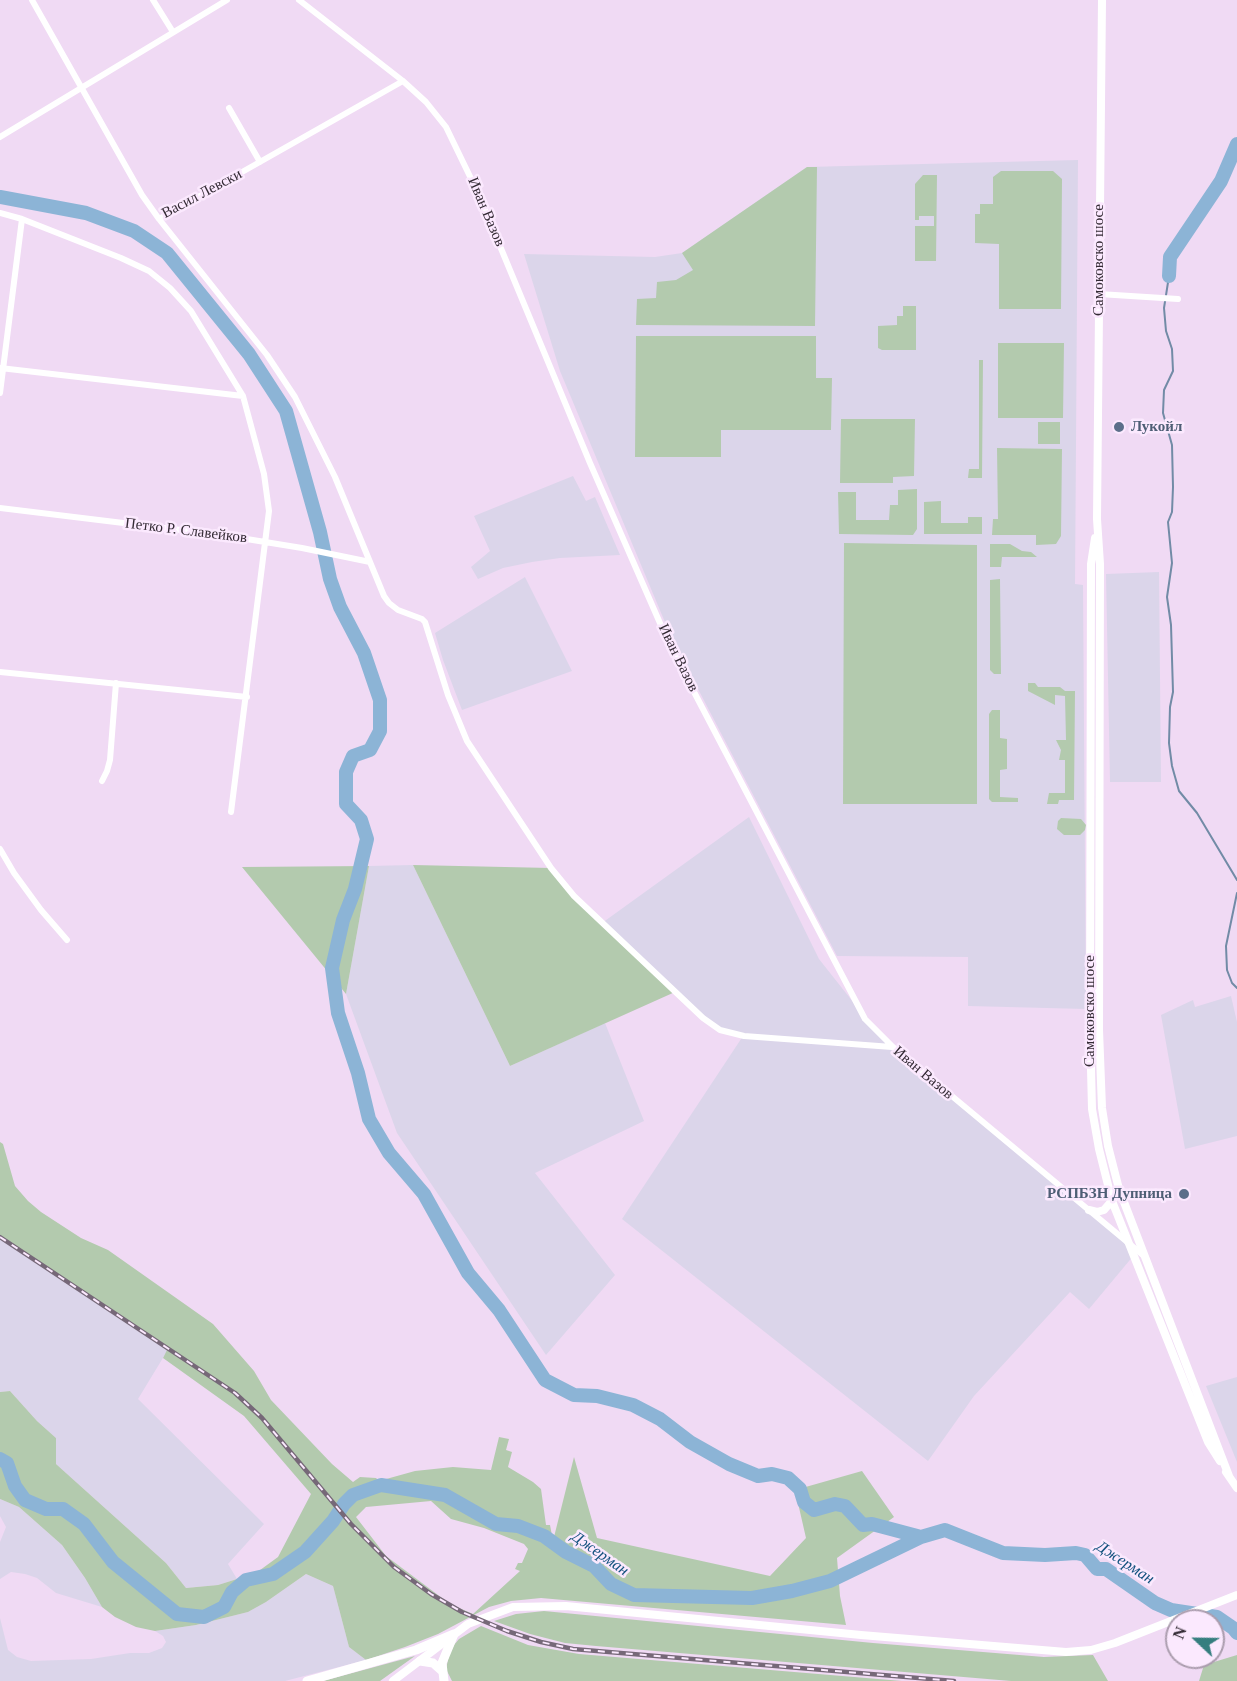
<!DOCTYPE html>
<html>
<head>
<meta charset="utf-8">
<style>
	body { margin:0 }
	#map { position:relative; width:1237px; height:1681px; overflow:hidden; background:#f0daf4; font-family:Georgia,serif }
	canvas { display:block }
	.north { position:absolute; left:1165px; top:1609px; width:60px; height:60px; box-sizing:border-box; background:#fbe9fe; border:2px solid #ab9dae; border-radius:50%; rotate:292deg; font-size:16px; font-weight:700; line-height:24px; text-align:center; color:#342b35 }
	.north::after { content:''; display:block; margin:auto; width:21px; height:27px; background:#357e7f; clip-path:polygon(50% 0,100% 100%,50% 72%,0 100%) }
</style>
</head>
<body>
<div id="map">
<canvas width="1237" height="1681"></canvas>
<div class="north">N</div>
</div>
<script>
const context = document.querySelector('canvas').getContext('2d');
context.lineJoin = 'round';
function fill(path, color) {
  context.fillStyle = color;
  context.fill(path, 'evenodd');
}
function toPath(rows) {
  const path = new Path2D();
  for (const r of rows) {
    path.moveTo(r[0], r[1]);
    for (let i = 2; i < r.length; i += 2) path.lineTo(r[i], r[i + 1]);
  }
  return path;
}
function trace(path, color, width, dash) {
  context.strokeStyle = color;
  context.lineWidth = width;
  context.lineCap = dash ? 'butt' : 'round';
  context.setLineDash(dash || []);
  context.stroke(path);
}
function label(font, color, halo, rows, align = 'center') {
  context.font = font + ' Georgia,serif';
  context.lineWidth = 5;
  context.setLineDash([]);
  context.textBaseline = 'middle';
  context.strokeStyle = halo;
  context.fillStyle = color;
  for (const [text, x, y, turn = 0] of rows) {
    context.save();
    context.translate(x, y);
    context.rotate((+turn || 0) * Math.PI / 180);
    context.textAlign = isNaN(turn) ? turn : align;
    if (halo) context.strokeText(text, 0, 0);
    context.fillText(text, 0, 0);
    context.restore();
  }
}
fill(toPath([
	[1078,160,1075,584,1083,585,1086,1009,968,1006,968,957,837,956,672,639,560,371,524,254,655,257,682,253,807,167],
	[573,476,586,501,595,497,620,555,560,558,532,562,503,568,478,579,471,567,490,551,474,516],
	[1159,572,1161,782,1110,782,1106,574],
	[525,577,572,671,462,710,443,660,435,633],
	[749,817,819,959,876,1031,1129,1245,1134,1255,1089,1309,1070,1292,974,1396,928,1461,622,1219,743,1036,720,1030,602,923],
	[413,865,510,1066,605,1023,644,1121,535,1173,615,1275,546,1355,397,1133,346,994,369,866],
	[1231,996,1237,1022,1237,1136,1185,1149,1161,1015,1193,1000,1195,1007],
	[0,1237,169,1348,138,1399,264,1524,228,1564,237,1579,218,1585,186,1588,166,1563,56,1464,56,1438,37,1421,10,1391,0,1392],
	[1237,1377,1237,1462,1206,1386],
	[0,1499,19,1507,62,1545,85,1578,102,1607,56,1593,37,1578,25,1574,11,1572,0,1579,0,1542,6,1527,0,1516],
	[306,1574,333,1586,349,1647,366,1660,285,1681,0,1681,0,1618,8,1650,17,1657,31,1661,91,1659,130,1653,149,1653,162,1648,166,1642,163,1636,155,1631,196,1625,248,1612,266,1602]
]), '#dbd5ea');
fill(toPath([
	[807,167,817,167,815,326,636,325,637,299,656,298,657,282,676,280,693,270,682,253],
	[1001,171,1053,171,1062,179,1061,309,999,309,999,244,975,243,975,214,980,214,980,204,993,204,993,177],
	[923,175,937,175,936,261,915,261,915,226,934,226,934,216,919,216,919,220,915,220,915,184],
	[903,306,916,306,916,350,882,350,878,348,878,326,897,325,897,316,903,316],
	[636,336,816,336,816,378,832,378,831,430,721,430,721,457,635,457],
	[998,343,1064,343,1063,418,998,418],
	[979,360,983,360,982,478,968,478,969,469,979,469],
	[841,419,915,419,914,476,893,477,893,483,840,483],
	[1038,422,1060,422,1060,444,1038,444],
	[997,448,1062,449,1061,536,1056,544,1036,545,1036,535,992,535,993,519,998,519],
	[917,489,917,529,913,535,839,534,838,492,856,492,856,520,889,520,890,505,898,505,898,490],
	[941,501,941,523,968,523,968,517,982,517,982,534,924,534,924,502],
	[844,543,977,545,977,804,843,804],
	[990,544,1010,544,1022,551,1031,552,1037,557,1002,557,1001,567,990,567],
	[1000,579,1001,674,994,674,990,670,990,580],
	[1028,683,1035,683,1038,687,1060,687,1065,691,1075,691,1074,800,1059,800,1058,804,1047,804,1049,793,1065,793,1065,760,1059,760,1061,750,1056,740,1066,740,1065,696,1055,695,1055,705,1028,691],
	[992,710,1000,710,1000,738,1007,739,1007,769,1000,770,1000,797,1018,798,1018,802,992,802,989,799,989,714],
	[1061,818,1081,819,1086,825,1085,830,1080,835,1064,835,1057,829,1058,821],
	[413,865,551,868,574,896,675,992,510,1066],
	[369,866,346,994,242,867],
	[0,1142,3,1144,15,1186,28,1201,41,1212,81,1238,108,1250,213,1324,254,1371,271,1400,332,1464,353,1482,360,1477,376,1478,379,1481,415,1471,453,1467,491,1470,499,1437,509,1439,506,1450,512,1452,508,1467,533,1482,541,1489,546,1525,550,1525,553,1541,574,1457,597,1538,770,1576,806,1538,795,1490,862,1471,894,1517,837,1558,840,1596,846,1625,541,1598,511,1601,489,1607,438,1634,405,1647,366,1660,349,1647,333,1586,306,1574,266,1602,248,1612,196,1625,155,1631,136,1627,115,1617,102,1607,85,1578,62,1545,19,1507,0,1499,0,1392,10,1391,37,1421,56,1438,56,1464,166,1563,186,1588,218,1585,256,1573,278,1557,311,1494,244,1416,163,1358,168,1348,0,1237],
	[431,1501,451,1519,484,1528,524,1544,528,1549,522,1563,518,1563,515,1569,520,1571,473,1614,450,1604,386,1556,356,1517,366,1507],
	[544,1611,873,1643,1044,1657,1093,1655,1108,1681,1011,1681,596,1646,565,1643,530,1634,494,1621,516,1614],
	[481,1626,528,1645,579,1654,902,1681,452,1681,446,1669,449,1655,454,1645,459,1639],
	[1237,1655,1237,1681,1199,1681,1204,1665],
	[415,1656,380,1681,323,1681]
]), '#b3caae');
trace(toPath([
	[1169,276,1164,308,1166,331,1172,349,1173,371,1164,390,1163,413,1172,445,1173,487,1172,512,1168,522,1172,563,1167,597,1171,625,1173,692,1170,707,1169,743,1172,766,1179,791,1197,813,1237,880],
	[1237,893,1226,946,1227,970,1232,983,1237,988]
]), '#728ba6', 2);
trace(toPath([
	[0,197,86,213,134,231,167,253,249,354,286,411,320,532,330,579,340,607,364,653,380,700,380,731,370,750,353,756,346,772,346,804,361,820,367,839,355,889,343,920,332,968,338,1013,358,1073,369,1119,389,1153,424,1194,468,1273,499,1310,545,1380,574,1395,597,1396,633,1405,660,1419,690,1442,729,1464,758,1476,772,1474,788,1478,800,1489,804,1502,814,1510,835,1504,845,1506,863,1525,872,1524,921,1537],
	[1169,276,1170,257,1221,181,1237,144],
	[0,1459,7,1463,15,1486,25,1500,46,1509,63,1509,84,1524,113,1562,177,1614,204,1617,224,1607,232,1592,246,1580,273,1574,305,1552,333,1521,344,1504,353,1495,381,1485,445,1495,496,1524,518,1526,544,1536,566,1552,594,1566,611,1584,634,1595,752,1598,792,1591,830,1581,921,1537,945,1530,1003,1553,1045,1555,1076,1553,1085,1555,1097,1569,1106,1569,1155,1603,1171,1610,1217,1617,1233,1628,1237,1633]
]), '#8cb4d6', 14);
trace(toPath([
	[32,0,142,195,159,219,267,355,295,397,335,477,384,596,389,603,398,610,422,619,425,622,448,695,467,741,551,868,574,896,703,1018,720,1030,744,1036,892,1047],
	[153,0,173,32],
	[299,0,403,81,426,102,446,127,478,193,590,463,670,646,865,1019,893,1047,1144,1256],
	[229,108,260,162],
	[0,137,227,0],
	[0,213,22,219,121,258,149,271,170,288,191,311,243,396,264,474,269,511,231,812],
	[159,219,403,81],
	[1099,294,1178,299],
	[0,368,243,396],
	[0,393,22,219],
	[0,508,222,535,302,548,370,562],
	[0,672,247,697],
	[102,781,107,771,110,760,116,683],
	[0,849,14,873,41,910,67,940]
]), '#fff', 6);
trace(toPath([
	[1102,0,1097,519,1100,564,1099,1030,1102,1108,1108,1146,1119,1189,1229,1476],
	[1095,538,1091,564,1090,1029,1092,1109,1099,1149,1112,1201,1208,1442,1220,1461],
	[1089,1210,1097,1212,1104,1210,1115,1197],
	[1226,1472,1237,1488],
	[393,1681,468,1624,513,1607,566,1606,861,1635,1066,1652,1091,1650,1115,1643,1237,1595]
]), '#fff', 8);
trace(toPath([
	[420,1661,433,1663,442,1671],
	[307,1681,416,1650,454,1634],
	[444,1681,442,1663,454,1634]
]), '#fff', 9);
const rail = toPath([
	[0,1237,235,1393,262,1418,351,1524,394,1567,431,1594,462,1612,507,1631,541,1642,573,1649,954,1681]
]);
trace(rail, '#766878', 4.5);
trace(rail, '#fbe9fe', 2, [7]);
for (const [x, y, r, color] of [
	[1119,427,6,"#5c6f8a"],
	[1184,1194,6,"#5c6f8a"]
]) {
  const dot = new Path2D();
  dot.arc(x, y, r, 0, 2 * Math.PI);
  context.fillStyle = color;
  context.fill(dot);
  trace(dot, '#fbe9fe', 2);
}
label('15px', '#342b35', '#fbe9fe', [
	["Васил Левски",202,194,-28],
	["Иван Вазов",486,212,67],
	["Самоковско шосе",1099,260,-90],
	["Петко Р. Славейков",186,531,7],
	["Иван Вазов",678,658,64],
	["Самоковско шосе",1090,1011,-90],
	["Иван Вазов",923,1073,40]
]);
label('bold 15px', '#4e5e75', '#fbe9fe', [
	["Лукойл",1131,427],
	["РСПБЗН Дупница",1172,1194,"right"]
], 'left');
label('italic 16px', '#13527e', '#fbe9fe', [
	["Джерман",600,1554,35],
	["Джерман",1125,1563,33]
]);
</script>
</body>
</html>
